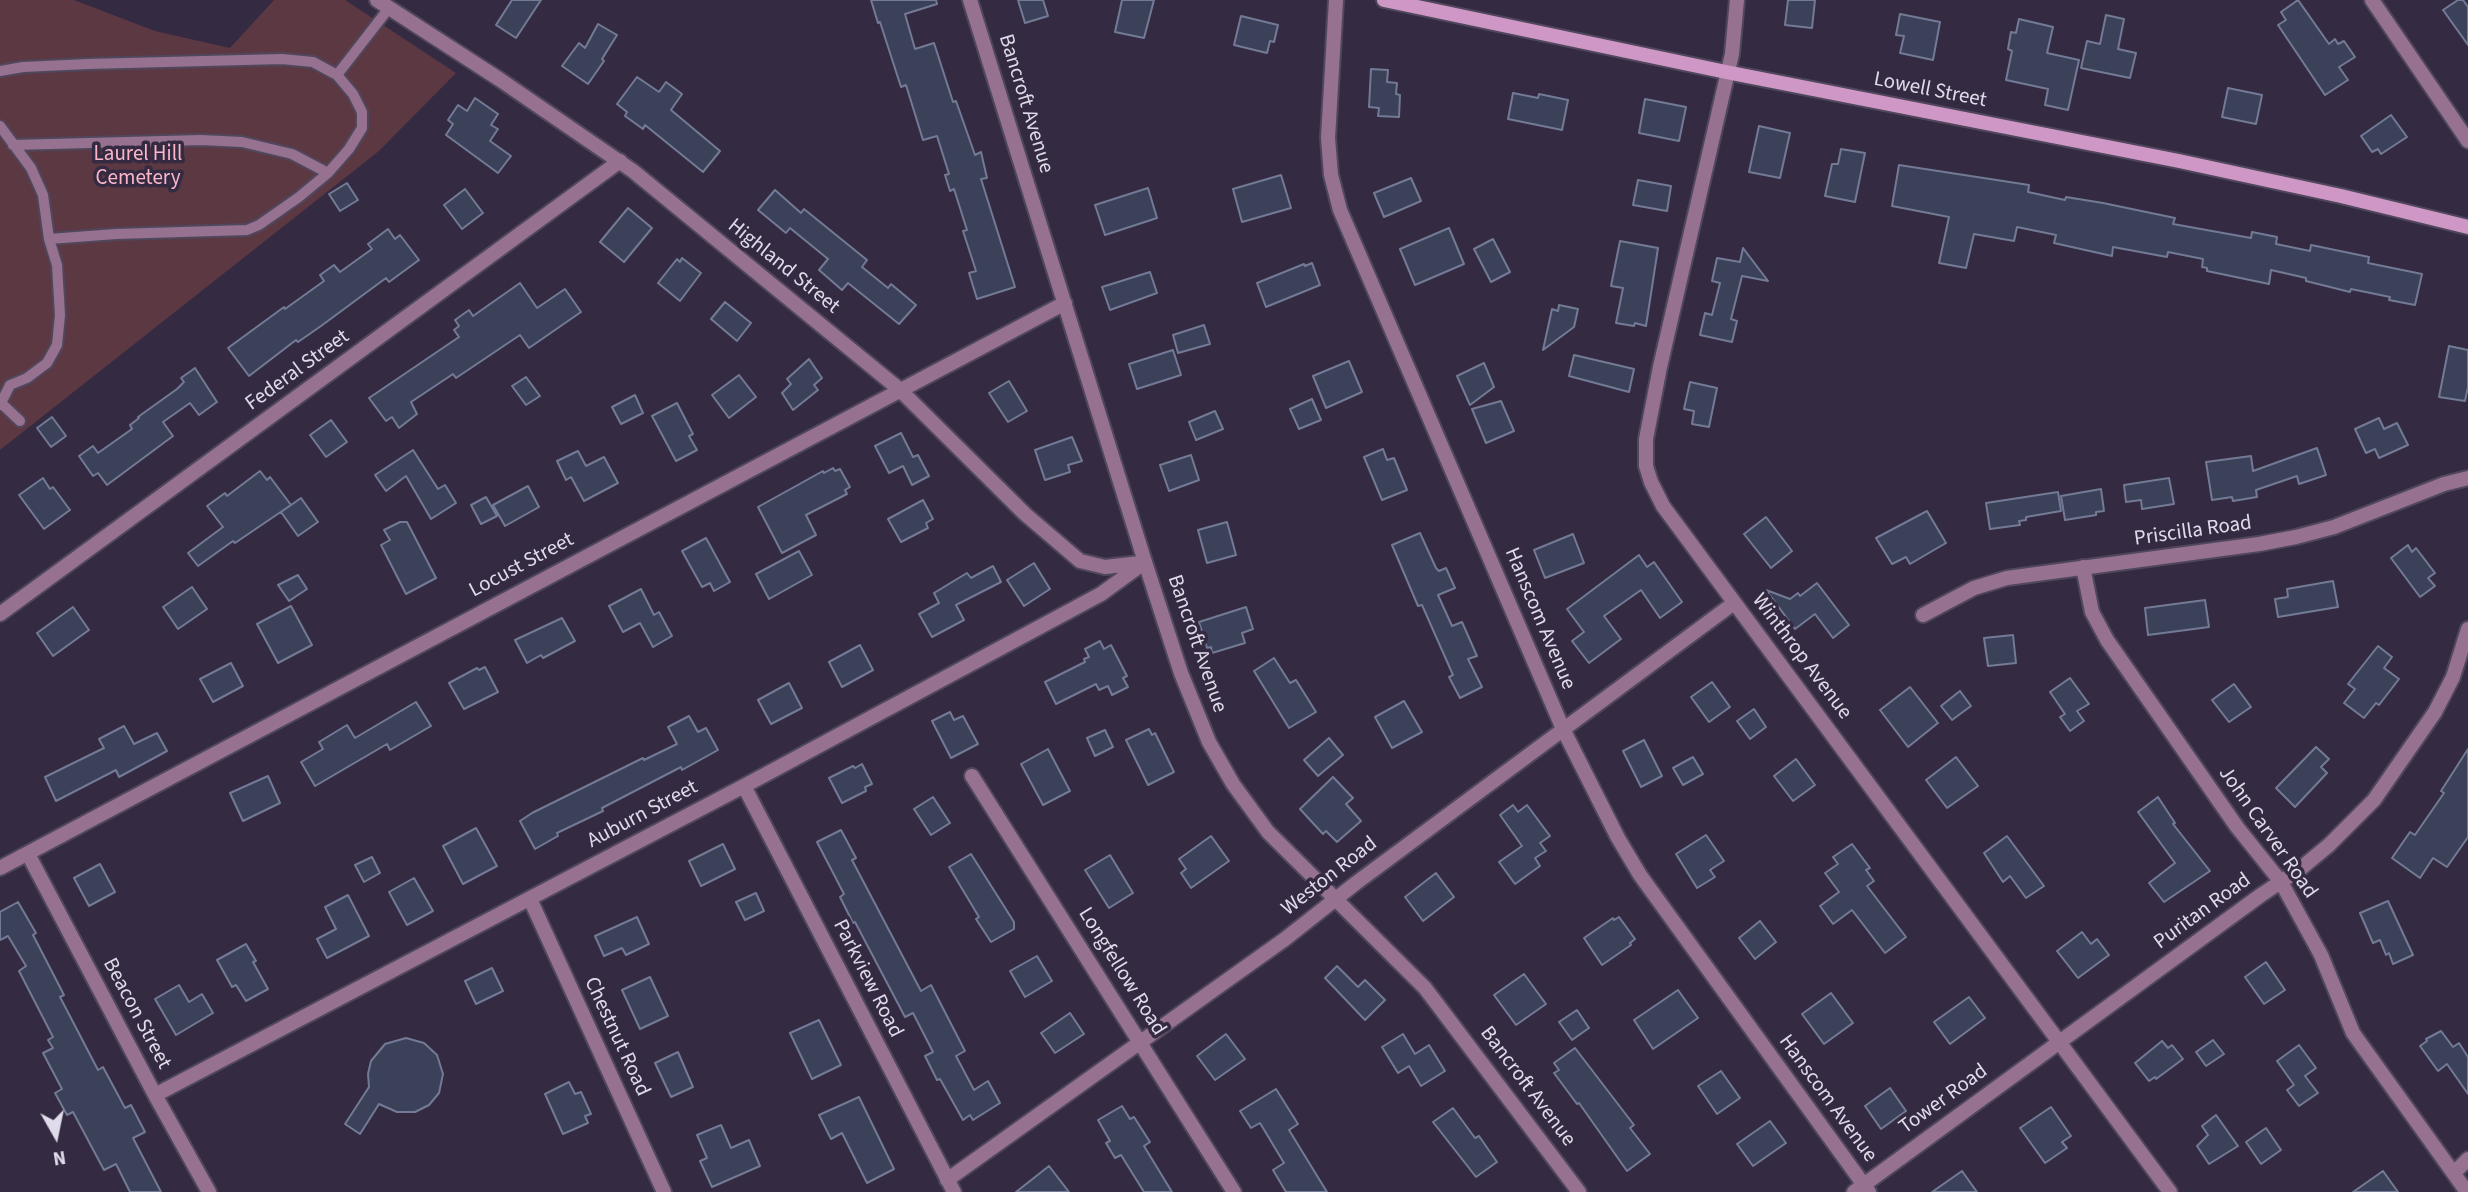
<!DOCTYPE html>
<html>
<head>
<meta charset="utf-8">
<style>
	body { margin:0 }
	#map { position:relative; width:2468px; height:1192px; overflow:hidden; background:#342b42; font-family:"Source Sans 3",sans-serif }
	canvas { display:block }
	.north { position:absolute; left:21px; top:1101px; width:70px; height:70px; -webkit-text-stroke:5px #342b42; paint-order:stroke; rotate:171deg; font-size:19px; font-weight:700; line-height:28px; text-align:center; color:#e0dbea }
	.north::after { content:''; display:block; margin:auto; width:24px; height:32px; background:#e0dbea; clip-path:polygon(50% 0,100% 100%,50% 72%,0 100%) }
</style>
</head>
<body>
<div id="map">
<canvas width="2468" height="1192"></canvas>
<div class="north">N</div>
</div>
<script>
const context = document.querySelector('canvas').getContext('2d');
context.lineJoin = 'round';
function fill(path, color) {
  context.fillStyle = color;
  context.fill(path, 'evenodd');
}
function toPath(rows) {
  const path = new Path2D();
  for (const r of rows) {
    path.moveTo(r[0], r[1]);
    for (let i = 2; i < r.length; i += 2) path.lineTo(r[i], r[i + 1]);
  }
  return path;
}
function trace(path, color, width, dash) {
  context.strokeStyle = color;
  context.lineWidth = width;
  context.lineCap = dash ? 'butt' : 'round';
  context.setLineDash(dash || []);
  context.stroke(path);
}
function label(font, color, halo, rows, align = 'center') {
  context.font = font + ' "Source Sans 3",sans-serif';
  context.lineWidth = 7;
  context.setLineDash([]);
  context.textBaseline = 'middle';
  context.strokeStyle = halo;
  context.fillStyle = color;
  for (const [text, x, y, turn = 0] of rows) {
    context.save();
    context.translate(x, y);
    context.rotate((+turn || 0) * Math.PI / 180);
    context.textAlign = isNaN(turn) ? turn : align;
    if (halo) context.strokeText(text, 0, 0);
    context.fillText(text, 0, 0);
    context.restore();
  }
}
fill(toPath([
	[0,0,74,0,155,31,230,48,274,0,345,0,456,73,379,151,0,450]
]), '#5b3842');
const building = toPath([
	[512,0,541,0,516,38,496,25,512,0],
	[871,0,936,0,937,4,905,14,915,49,934,43,953,102,956,101,975,155,981,152,987,178,981,179,1015,287,977,299,969,273,976,271,963,231,967,230,954,189,950,191,945,175,949,174,937,136,923,140,906,85,901,87,880,22,878,23,871,0],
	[1018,0,1043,0,1048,16,1025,23,1018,0],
	[1122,0,1154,0,1144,38,1115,32,1122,0],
	[1788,0,1815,0,1812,28,1785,25,1788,0],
	[2298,0,2329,44,2335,39,2338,44,2344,41,2355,57,2339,67,2348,80,2325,95,2278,25,2286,20,2281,12,2298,0],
	[2458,0,2463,0,2468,7,2468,45,2443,10,2458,0],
	[1900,14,1940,22,1933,60,1900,53,1904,36,1896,35,1900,14],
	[2106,15,2124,19,2118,49,2136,53,2130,78,2081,68,2087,41,2100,44,2106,15],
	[1241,16,1278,25,1274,42,1270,41,1267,53,1234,45,1241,16],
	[2019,19,2053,27,2047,53,2079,60,2068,110,2045,105,2048,89,2006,80,2012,51,2008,49,2011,32,2016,33,2019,19],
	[598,24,617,35,602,59,604,61,588,84,562,66,579,43,585,48,598,24],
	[1371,69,1388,70,1387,82,1397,83,1396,94,1400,95,1399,117,1378,116,1379,108,1369,107,1371,69],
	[637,77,659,92,666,82,682,94,671,110,720,151,703,172,645,125,643,129,625,116,627,112,617,104,637,77],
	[2228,88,2262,95,2256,124,2222,117,2228,88],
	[1513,93,1538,98,1539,94,1568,100,1562,130,1508,119,1513,93],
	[475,98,498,114,491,125,498,129,490,141,511,156,498,173,446,135,453,124,448,120,458,105,467,111,475,98],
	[1645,99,1686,107,1679,141,1639,133,1645,99],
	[2391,115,2407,137,2381,154,2378,149,2372,152,2361,136,2391,115],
	[1759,126,1790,133,1780,178,1749,172,1759,126],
	[1841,149,1865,153,1855,202,1825,196,1832,164,1838,164,1841,149],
	[1899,165,2029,185,2028,192,2065,200,2066,197,2103,203,2175,218,2173,224,2251,238,2252,232,2277,237,2276,244,2310,251,2311,245,2369,257,2368,263,2422,274,2415,305,2389,300,2390,297,2351,289,2350,292,2306,281,2306,278,2271,270,2269,284,2207,271,2207,268,2202,267,2203,259,2168,252,2167,257,2113,247,2112,256,2054,243,2056,235,2017,227,2014,241,1974,234,1966,268,1939,263,1949,217,1892,206,1899,165],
	[1281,175,1291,208,1242,222,1233,189,1281,175],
	[1411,178,1421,201,1384,217,1374,193,1411,178],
	[1638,180,1671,186,1667,211,1633,205,1638,180],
	[347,183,358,200,340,211,329,194,347,183],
	[1148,188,1157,218,1105,235,1095,205,1148,188],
	[465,189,483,213,462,229,444,205,465,189],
	[775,190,801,213,804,209,867,260,862,267,888,288,891,284,916,305,899,324,848,283,842,290,819,270,828,259,790,228,786,233,758,210,775,190],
	[628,208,652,228,624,262,600,242,628,208],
	[1449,228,1464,264,1415,285,1400,249,1449,228],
	[388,229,395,239,400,235,419,260,389,282,386,278,321,326,298,342,296,340,249,376,228,348,284,307,285,309,324,281,320,275,334,265,340,272,372,249,368,244,388,229],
	[1493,239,1510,272,1491,282,1474,249,1493,239],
	[1620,241,1658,248,1646,326,1635,323,1634,326,1616,323,1623,288,1611,286,1620,241],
	[1743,248,1768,281,1742,276,1731,319,1737,321,1732,342,1700,335,1705,313,1712,315,1720,283,1712,281,1717,258,1740,262,1743,248],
	[682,258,701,273,680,301,658,283,677,259,680,262,682,258],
	[1312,263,1320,285,1266,307,1257,283,1304,264,1305,266,1312,263],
	[1150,272,1157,293,1110,310,1102,287,1150,272],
	[520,283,537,308,565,289,581,312,529,348,520,335,456,378,453,374,411,402,417,414,399,428,392,417,386,421,369,398,459,337,454,330,459,326,455,320,469,310,473,316,520,283],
	[725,302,751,323,737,341,711,319,725,302],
	[1559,305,1578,309,1574,327,1543,350,1552,309,1558,311,1559,305],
	[1204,325,1210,344,1178,353,1173,335,1204,325],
	[2449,346,2468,350,2468,387,2465,401,2439,397,2449,346],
	[1173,350,1181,375,1137,389,1129,364,1173,350],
	[1574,355,1634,369,1629,392,1569,376,1574,355],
	[809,359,822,378,814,385,818,390,793,410,782,393,791,384,787,379,809,359],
	[1349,361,1362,392,1326,408,1313,376,1349,361],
	[1484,363,1494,387,1470,405,1457,376,1484,363],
	[195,368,217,402,199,415,190,403,163,422,173,436,107,485,98,473,93,476,79,456,93,446,98,453,132,429,130,425,139,418,138,417,177,389,184,382,181,378,195,368],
	[739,375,756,397,729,418,712,395,739,375],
	[526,377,540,396,526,405,512,386,526,377],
	[1009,381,1027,411,1008,422,989,393,1009,381],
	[1690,382,1717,388,1709,427,1692,424,1694,411,1684,409,1690,382],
	[635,395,643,413,621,424,612,407,635,395],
	[1312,399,1321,420,1299,429,1290,409,1312,399],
	[1501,401,1514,431,1486,443,1472,409,1501,401],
	[677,403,693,434,689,436,697,450,676,461,652,416,677,403],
	[1215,411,1223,429,1196,440,1189,422,1215,411],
	[52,417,66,436,51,447,37,428,52,417],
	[2379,418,2384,429,2397,423,2408,445,2379,458,2375,449,2366,453,2355,429,2379,418],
	[331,420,347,442,326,457,310,435,331,420],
	[901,433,913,457,918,455,929,476,912,485,903,466,889,473,875,446,901,433],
	[1072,437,1082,461,1068,465,1070,472,1045,480,1035,450,1072,437],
	[2317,448,2326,475,2299,484,2297,476,2256,490,2257,497,2233,501,2232,497,2212,500,2206,462,2251,456,2253,471,2317,448],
	[1383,449,1387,460,1394,458,1407,490,1382,500,1364,457,1383,449],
	[413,450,438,489,445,485,456,503,431,519,406,476,386,491,375,475,413,450],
	[578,451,586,466,604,457,618,483,584,501,571,477,566,480,557,461,578,451],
	[1191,455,1199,480,1169,491,1160,465,1191,455],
	[833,468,835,471,840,469,850,487,845,490,847,494,806,515,816,535,782,553,758,507,823,471,824,473,833,468],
	[260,471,267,480,270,477,291,505,235,543,233,541,198,566,188,553,223,527,207,506,225,493,227,496,260,471],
	[43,478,50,489,53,487,70,510,44,529,19,495,43,478],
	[2169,478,2174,504,2142,509,2141,500,2126,502,2124,485,2169,478],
	[528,486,539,507,505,526,493,505,528,486],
	[2101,489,2104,511,2096,512,2096,515,2065,520,2061,496,2101,489],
	[2058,492,2061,511,2026,517,2026,520,2019,521,2020,525,1990,529,1986,503,2058,492],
	[486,497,497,516,481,524,471,505,486,497],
	[301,498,318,522,298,536,281,512,301,498],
	[923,500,933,519,926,523,928,528,901,542,888,519,923,500],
	[1927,511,1946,543,1910,564,1906,557,1892,564,1876,538,1927,511],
	[1766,517,1792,551,1771,568,1744,534,1766,517],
	[400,522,407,522,436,578,406,594,381,545,390,540,384,530,400,522],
	[1227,522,1236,555,1207,563,1198,530,1227,522],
	[1420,533,1436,568,1439,571,1446,568,1455,588,1438,595,1452,626,1462,622,1477,656,1468,659,1482,687,1460,698,1449,677,1453,675,1422,605,1418,606,1392,545,1420,533],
	[1573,534,1584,563,1545,578,1534,550,1573,534],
	[706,538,730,582,714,591,710,583,702,587,682,551,706,538],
	[2408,545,2412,552,2416,548,2435,573,2428,578,2435,586,2420,597,2391,558,2408,545],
	[799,551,812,575,769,599,756,574,799,551],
	[1639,555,1647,567,1654,562,1682,602,1660,618,1641,590,1604,616,1621,639,1589,663,1572,641,1584,632,1567,609,1639,555],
	[1034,563,1050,589,1024,606,1007,580,1034,563],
	[993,566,1001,582,956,605,964,620,932,637,919,614,939,603,934,593,967,573,971,578,993,566],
	[298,575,307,589,289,601,278,585,298,575],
	[2333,581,2338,607,2278,617,2275,599,2288,597,2287,589,2333,581],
	[1817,583,1849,625,1833,638,1815,614,1795,629,1766,590,1790,599,1798,593,1800,596,1817,583],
	[192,587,207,609,178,629,163,607,192,587],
	[641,589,654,615,659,612,672,636,653,647,640,623,623,632,609,606,641,589],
	[2205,600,2209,627,2148,635,2145,608,2205,600],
	[291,606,312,645,278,663,257,624,291,606],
	[73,607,89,630,53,656,37,633,73,607],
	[1246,607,1253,629,1242,633,1245,643,1212,653,1211,647,1207,648,1199,622,1246,607],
	[562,618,575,641,543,658,541,655,527,663,515,640,562,618],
	[2013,635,2016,663,1988,666,1984,638,2013,635],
	[1100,641,1104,649,1111,645,1127,676,1123,678,1128,687,1112,695,1108,686,1099,690,1096,684,1056,704,1045,682,1085,662,1084,659,1089,657,1085,649,1100,641],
	[860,645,873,670,842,687,829,662,860,645],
	[2378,646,2392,657,2384,668,2399,679,2379,705,2376,703,2364,718,2344,703,2355,689,2348,684,2378,646],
	[1274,658,1290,683,1296,680,1316,712,1289,728,1254,671,1274,658],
	[231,663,243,686,213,702,200,679,231,663],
	[485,667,498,692,464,709,449,683,477,668,479,670,485,667],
	[2070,678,2089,704,2077,711,2084,721,2070,731,2060,717,2065,714,2050,692,2070,678],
	[1712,682,1730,707,1709,722,1691,697,1712,682],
	[789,683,802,708,771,724,758,700,789,683],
	[2234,684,2251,707,2229,722,2212,700,2234,684],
	[1910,687,1938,723,1908,747,1880,710,1910,687],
	[1960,691,1971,706,1952,720,1941,706,1960,691],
	[1404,701,1422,732,1392,748,1375,717,1404,701],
	[416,702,431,726,390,750,387,744,315,786,301,762,323,749,319,742,347,725,355,738,416,702],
	[1754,709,1766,727,1750,739,1737,721,1754,709],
	[950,712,954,720,963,716,978,744,951,758,932,721,950,712],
	[689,716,698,732,706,728,718,750,682,770,681,767,602,808,603,811,557,833,558,836,535,849,520,821,532,813,643,758,644,760,677,744,668,727,689,716],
	[124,726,134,744,157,733,167,751,119,777,116,770,56,801,45,777,104,748,99,739,124,726],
	[1149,729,1152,735,1155,733,1174,772,1148,785,1126,740,1149,729],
	[1105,730,1113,747,1095,756,1087,738,1105,730],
	[1329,738,1343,755,1318,776,1304,760,1329,738],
	[1644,740,1662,776,1641,787,1623,751,1644,740],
	[2316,747,2329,759,2321,767,2327,773,2295,807,2276,788,2316,747],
	[1048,749,1070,791,1043,805,1021,764,1048,749],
	[2468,749,2468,837,2447,867,2433,858,2420,878,2392,858,2410,832,2415,835,2444,793,2441,791,2468,749],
	[1693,757,1703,774,1683,785,1673,768,1693,757],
	[1956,757,1978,786,1947,808,1926,780,1956,757],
	[1796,759,1815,785,1793,801,1774,776,1796,759],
	[862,764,872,784,865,787,866,791,842,803,829,778,853,766,855,768,862,764],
	[268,776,280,803,243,821,230,793,268,776],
	[1333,777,1353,798,1346,804,1361,821,1337,842,1326,831,1323,834,1300,809,1333,777],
	[933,797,950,823,931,835,914,809,933,797],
	[2158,797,2175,823,2173,824,2210,871,2164,902,2149,883,2175,863,2138,812,2158,797],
	[1513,805,1518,812,1527,805,1550,836,1540,843,1546,851,1535,858,1540,866,1515,884,1499,862,1522,846,1500,815,1513,805],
	[476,828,497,866,463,884,443,846,476,828],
	[841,830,856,858,852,860,921,991,931,985,965,1051,956,1056,974,1090,988,1081,1000,1103,973,1120,970,1115,963,1120,940,1079,937,1080,925,1056,933,1052,913,1013,905,1017,855,922,853,923,840,897,844,894,817,842,841,830],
	[1706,835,1724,861,1710,870,1715,877,1697,888,1676,854,1706,835],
	[1211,836,1229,861,1191,888,1181,873,1186,869,1179,859,1211,836],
	[2007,836,2044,886,2026,898,2010,876,2003,882,1984,853,2007,836],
	[723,844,735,869,701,886,689,861,723,844],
	[1852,844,1870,868,1866,870,1874,881,1867,886,1906,937,1885,953,1852,910,1833,924,1820,906,1839,892,1825,873,1838,864,1833,857,1852,844],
	[971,854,1014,922,1014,929,991,942,976,919,979,917,949,867,971,854],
	[1110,855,1133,893,1109,908,1085,870,1110,855],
	[372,857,380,873,364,882,355,865,372,857],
	[100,864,115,892,89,906,74,878,100,864],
	[1436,873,1454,897,1423,921,1405,897,1436,873],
	[414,878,433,911,407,925,389,892,414,878],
	[756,893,764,911,745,920,736,902,756,893],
	[348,895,369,936,327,958,317,939,336,929,325,907,348,895],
	[2388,901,2413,955,2393,964,2389,953,2386,955,2380,940,2373,943,2360,913,2388,901],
	[18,902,36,933,33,935,64,995,60,997,98,1070,103,1067,125,1108,131,1105,145,1132,133,1138,161,1192,130,1192,116,1164,104,1170,73,1112,67,1115,55,1093,62,1089,43,1053,53,1048,48,1040,53,1037,19,971,26,966,8,936,0,940,0,912,18,902],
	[637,917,649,944,626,955,622,948,604,956,595,936,637,917],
	[1619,917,1635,939,1630,943,1631,945,1602,965,1584,938,1613,918,1614,920,1619,917],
	[1760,921,1776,942,1755,959,1739,938,1760,921],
	[2082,932,2091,944,2097,939,2109,955,2078,978,2057,951,2082,932],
	[246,944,256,961,253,962,268,989,246,1001,236,985,232,987,217,960,246,944],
	[1037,956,1052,981,1025,997,1010,971,1037,956],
	[2266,962,2285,990,2264,1004,2245,977,2266,962],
	[1337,966,1358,987,1365,980,1385,1000,1365,1020,1325,978,1337,966],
	[492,968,503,991,476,1004,465,981,492,968],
	[1524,974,1546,1004,1516,1025,1494,995,1524,974],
	[650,977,668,1016,640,1029,622,990,650,977],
	[179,985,189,1002,202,994,213,1013,176,1035,155,999,179,985],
	[1678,990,1698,1018,1653,1049,1634,1020,1678,990],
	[1831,993,1853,1023,1824,1044,1802,1014,1831,993],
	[1969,997,1985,1018,1950,1044,1934,1022,1969,997],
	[1577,1010,1589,1028,1572,1040,1559,1022,1577,1010],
	[1070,1013,1084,1034,1055,1053,1041,1033,1070,1013],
	[819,1020,841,1065,812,1079,790,1033,819,1020],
	[2441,1031,2453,1047,2459,1043,2468,1057,2468,1094,2447,1064,2438,1071,2420,1046,2427,1041,2426,1039,2441,1031],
	[1226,1034,1245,1059,1215,1080,1197,1056,1226,1034],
	[1403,1034,1415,1054,1429,1045,1445,1071,1421,1086,1409,1066,1398,1073,1382,1047,1403,1034],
	[406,1038,424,1043,437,1055,443,1074,439,1093,429,1105,415,1112,397,1112,379,1104,360,1134,345,1124,369,1087,368,1074,371,1061,385,1044,406,1038],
	[2213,1040,2224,1054,2206,1066,2196,1052,2213,1040],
	[2162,1041,2168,1048,2172,1045,2183,1059,2156,1079,2155,1077,2149,1081,2135,1063,2162,1041],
	[2299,1045,2316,1068,2305,1076,2318,1093,2299,1106,2287,1090,2294,1085,2277,1061,2299,1045],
	[1575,1048,1634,1125,1630,1128,1650,1154,1627,1171,1579,1103,1577,1104,1554,1073,1559,1070,1554,1063,1575,1048],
	[678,1052,693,1087,671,1097,655,1063,678,1052],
	[1721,1071,1740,1098,1717,1114,1698,1086,1721,1071],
	[569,1082,575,1094,581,1092,591,1114,585,1116,588,1123,563,1134,545,1094,569,1082],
	[1890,1088,1906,1111,1881,1129,1865,1106,1890,1088],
	[1276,1089,1298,1124,1289,1130,1327,1192,1286,1192,1273,1170,1284,1163,1260,1123,1251,1128,1240,1111,1276,1089],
	[859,1097,894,1169,867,1183,842,1133,831,1139,819,1115,859,1097],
	[1122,1106,1130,1119,1134,1117,1150,1142,1144,1146,1172,1192,1144,1192,1121,1155,1115,1158,1106,1143,1110,1141,1098,1120,1122,1106],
	[2051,1107,2071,1136,2062,1142,2067,1148,2045,1163,2020,1128,2051,1107],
	[1453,1108,1475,1138,1479,1136,1497,1162,1476,1177,1433,1122,1453,1108],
	[2216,1115,2238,1146,2209,1164,2197,1146,2208,1135,2202,1126,2216,1115],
	[1770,1121,1786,1143,1753,1166,1737,1144,1770,1121],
	[721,1125,731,1148,749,1140,760,1166,712,1187,700,1161,707,1158,697,1135,721,1125],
	[2266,1128,2281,1150,2261,1164,2246,1142,2266,1128],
	[1049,1166,1069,1192,1016,1192,1049,1166],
	[1962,1171,1977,1192,1932,1192,1962,1171],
	[2383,1171,2398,1192,2353,1192,2383,1171]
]);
fill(building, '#3b4159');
trace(building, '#737a95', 2);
const service = toPath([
	[0,71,23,67,88,64,282,59,313,62,337,75,353,94,362,112,362,128,349,149,328,173,299,197,259,225,247,230,116,234,49,239],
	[337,75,389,8],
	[0,126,31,168,43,195,49,239,57,265,60,315,57,345,47,363,27,378,10,385,0,405],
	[13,145,201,140,242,142,292,154,328,173],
	[1,403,20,421]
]);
const minor = toPath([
	[377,0,499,79,633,171,899,389,1025,514,1080,561,1105,567,1140,563],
	[970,0,1145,562,1181,673,1209,742,1233,784,1268,832,1425,988,1579,1192],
	[1336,0,1328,138,1331,175,1340,210,1563,729,1618,838,1640,875,1869,1192],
	[1737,0,1732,54,1660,367,1646,439,1646,466,1651,482,1663,506,2170,1192],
	[2372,0,2468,141],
	[2083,567,2092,612,2107,640,2237,827,2281,882,2321,955,2353,1033,2467,1192],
	[0,614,620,161],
	[1923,615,1974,588,2007,578,2259,544,2296,537,2334,527,2444,484,2468,478],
	[972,776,1234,1192],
	[744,786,954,1192],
	[28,854,155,1095,209,1192],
	[0,868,1065,303],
	[530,899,664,1192],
	[155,1095,744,786,1101,594,1145,562],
	[2454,1173,2468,1159],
	[947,1180,1285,939,1356,883,1734,603],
	[1854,1192,2261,895,2300,869,2329,845,2374,800,2435,712,2453,677,2468,629]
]);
const secondary = toPath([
	[1384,0,1726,72,2179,161,2341,196,2468,227]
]);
trace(service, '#50475d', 14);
trace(minor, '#50475d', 18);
trace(secondary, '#50475d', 18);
trace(service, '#967290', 10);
trace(minor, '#967290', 14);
trace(secondary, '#cf97c6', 14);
label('21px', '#e0dbea', '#342b42', [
	["Lowell Street",1930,91,11],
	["Bancroft Avenue",1025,104,73],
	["Highland Street",783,267,39],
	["Federal Street",298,371,-36],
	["Priscilla Road",2193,532,-8],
	["Locust Street",522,566,-28],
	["Hanscom Avenue",1539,619,67],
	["Bancroft Avenue",1196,644,71],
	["Winthrop Avenue",1801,657,53],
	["Auburn Street",643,815,-28],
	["John Carver Road",2267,833,55],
	["Weston Road",1330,877,-38],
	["Puritan Road",2203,912,-36],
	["Longfellow Road",1121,972,58],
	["Parkview Road",867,979,63],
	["Beacon Street",136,1014,62],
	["Chestnut Road",616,1037,65],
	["Bancroft Avenue",1527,1087,53],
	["Hanscom Avenue",1827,1099,54],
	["Tower Road",1944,1100,-36]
]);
label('21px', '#fcb6c8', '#342b42', [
	["Laurel Hill",138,155],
	["Cemetery",138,179]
]);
</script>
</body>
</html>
